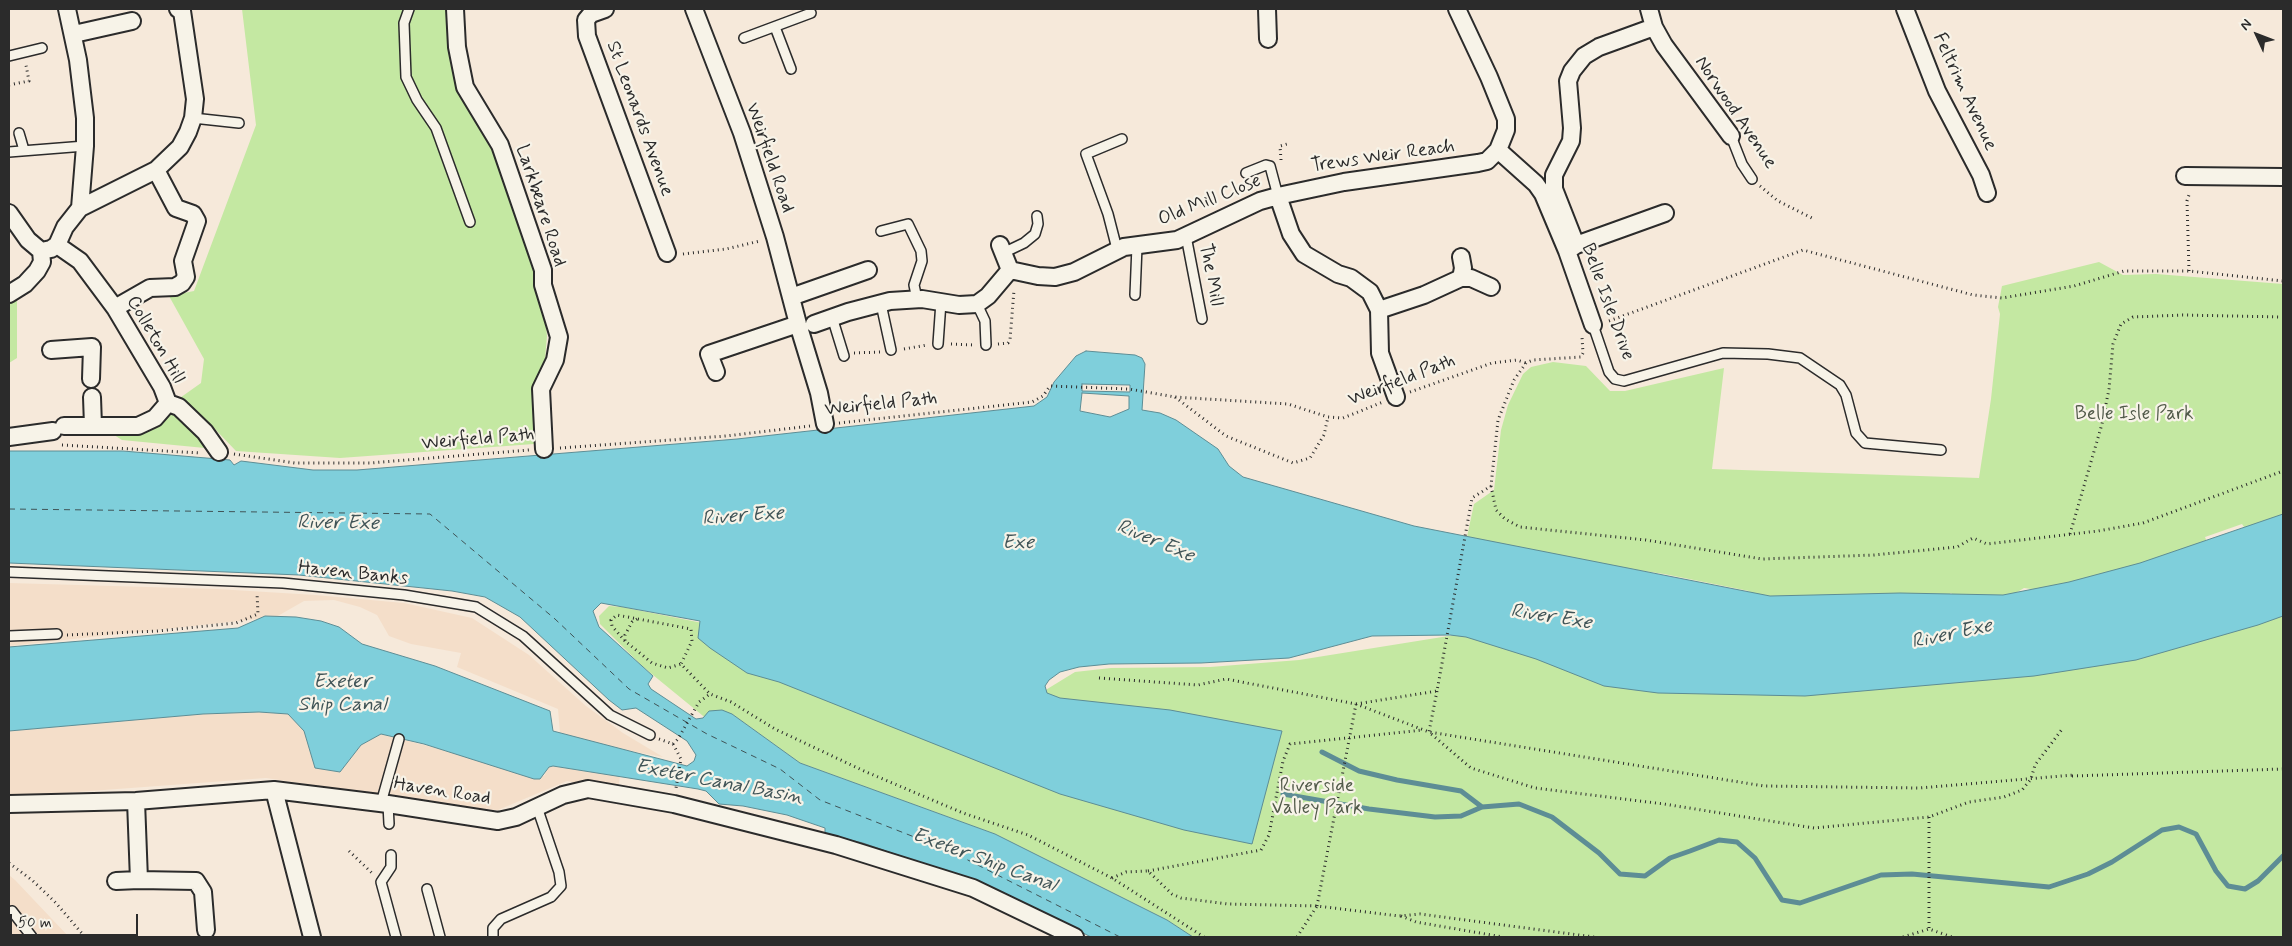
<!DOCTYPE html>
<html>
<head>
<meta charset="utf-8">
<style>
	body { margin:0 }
	#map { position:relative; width:2292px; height:946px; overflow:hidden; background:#f6e9da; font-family:Mynerve,sans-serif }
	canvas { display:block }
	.frame { position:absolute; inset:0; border:10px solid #2b2b2b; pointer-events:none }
	.north { position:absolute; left:2232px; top:10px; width:50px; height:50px; -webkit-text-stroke:4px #f7f3e8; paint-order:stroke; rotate:313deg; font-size:14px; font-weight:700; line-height:20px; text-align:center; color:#2b2b2b }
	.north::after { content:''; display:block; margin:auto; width:18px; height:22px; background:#2b2b2b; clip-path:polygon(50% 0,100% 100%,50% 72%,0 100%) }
	.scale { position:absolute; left:10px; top:914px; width:128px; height:22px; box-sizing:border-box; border:2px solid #2b2b2b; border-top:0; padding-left:6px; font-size:15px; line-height:18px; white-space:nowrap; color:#2b2b2b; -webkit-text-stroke:4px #f7f3e8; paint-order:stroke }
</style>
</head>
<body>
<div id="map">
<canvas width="2292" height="946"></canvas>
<div class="frame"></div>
<div class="north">N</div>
<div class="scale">50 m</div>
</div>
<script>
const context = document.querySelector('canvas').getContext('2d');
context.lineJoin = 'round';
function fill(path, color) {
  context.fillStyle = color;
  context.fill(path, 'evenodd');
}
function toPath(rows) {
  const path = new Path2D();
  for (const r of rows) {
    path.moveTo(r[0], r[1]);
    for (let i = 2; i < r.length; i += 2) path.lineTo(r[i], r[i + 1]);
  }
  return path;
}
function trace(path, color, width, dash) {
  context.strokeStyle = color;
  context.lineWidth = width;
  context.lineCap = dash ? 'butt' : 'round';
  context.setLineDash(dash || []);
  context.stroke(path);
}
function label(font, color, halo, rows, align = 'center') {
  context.font = font + ' Mynerve,sans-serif';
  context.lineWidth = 4.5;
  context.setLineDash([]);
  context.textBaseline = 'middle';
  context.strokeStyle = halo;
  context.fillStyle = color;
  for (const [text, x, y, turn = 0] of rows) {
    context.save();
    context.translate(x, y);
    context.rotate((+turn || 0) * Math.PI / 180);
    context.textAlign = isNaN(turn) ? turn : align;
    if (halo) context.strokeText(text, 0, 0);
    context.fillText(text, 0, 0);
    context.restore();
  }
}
fill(toPath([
	[9,583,217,589,315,595,404,603,472,618,529,655,586,706,623,733,663,757,572,740,560,733,558,709,457,667,461,653,411,644,389,636,377,615,360,607,334,600,304,601,276,617,9,646],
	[259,712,288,714,304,731,316,768,340,772,361,745,381,734,544,776,549,767,553,766,620,776,618,790,567,781,498,810,466,808,266,778,9,797,9,731,203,714],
	[9,875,15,880,69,937,9,937]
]), '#f4dec9');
fill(toPath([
	[242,9,446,9,455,77,492,146,542,280,547,336,545,359,534,391,534,444,340,458,236,451,212,426,177,400,201,383,204,359,169,296,194,291,256,125],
	[2099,262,2123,275,2156,274,2283,284,2283,530,2251,537,2242,524,2205,537,2210,549,2059,593,2024,588,2001,602,1969,610,1951,593,1942,601,1764,611,1749,591,1664,574,1556,558,1462,560,1474,504,1494,490,1501,430,1508,405,1523,374,1531,367,1553,362,1586,366,1610,391,1625,391,1724,368,1712,469,1979,478,1991,399,2000,314,1998,307,2002,286],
	[17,299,17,358,9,363,9,304],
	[173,413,177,414,205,441,205,448,122,440,111,433],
	[2283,592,2283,937,1190,937,1190,935,1167,920,995,834,800,763,732,714,708,720,642,666,600,624,599,616,609,606,622,607,1044,691,1075,672,1111,668,1210,667,1299,660,1461,634]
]), '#c4e8a2');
const water = toPath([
	[1086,351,1135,355,1142,358,1145,364,1142,410,1160,413,1176,420,1218,449,1229,466,1243,477,1414,526,1770,596,1900,593,2003,595,2069,582,2140,563,2283,514,2283,616,2258,625,2136,660,2034,676,1805,696,1658,693,1604,686,1536,659,1466,637,1450,635,1372,636,1289,658,1201,663,1109,664,1079,667,1060,672,1049,680,1045,686,1047,693,1060,698,1170,710,1282,731,1252,844,1184,830,1060,794,779,682,747,673,710,648,698,638,700,621,601,603,593,611,599,627,653,676,648,684,651,689,696,719,703,718,709,711,722,710,732,714,800,763,995,834,1167,920,1193,937,1091,937,998,890,863,843,825,834,825,828,787,815,743,806,719,804,706,791,698,789,553,766,549,767,540,779,534,779,424,744,381,734,361,745,340,772,315,768,304,731,288,714,259,712,203,714,9,731,9,647,238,628,265,616,296,617,321,621,339,627,362,644,435,666,550,711,553,731,687,766,694,761,696,755,687,741,636,708,622,710,609,700,520,617,485,597,452,591,299,575,9,563,9,451,123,451,230,460,234,465,241,461,313,470,357,470,737,439,1034,406,1047,397,1054,382,1076,356,1086,351],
	[1082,384,1130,385,1130,392,1082,391,1082,384],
	[1082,393,1129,396,1129,409,1110,417,1080,411,1082,393]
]);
fill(water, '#7fcfdb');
trace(water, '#5d8d95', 1);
trace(toPath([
	[1322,752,1359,771,1397,780,1461,791,1482,807],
	[1283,794,1369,809,1435,817,1461,816,1482,807,1519,804,1552,817,1599,853,1620,874,1645,876,1670,858,1690,851,1719,840,1737,842,1755,858,1782,900,1800,903,1881,875,1912,874,2049,887,2088,874,2112,862,2162,830,2179,827,2196,834,2216,871,2228,886,2245,889,2258,881,2283,856]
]), '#5d8d95', 5);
trace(toPath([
	[9,509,430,514,555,619,629,689,707,734,780,769,820,800,950,851,1120,937]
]), '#405457', 1, [6, 5]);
const lane = toPath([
	[409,9,404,23,406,77,417,100,436,128,470,222],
	[775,27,791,69],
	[744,38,811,13],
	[9,56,42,48],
	[193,118,239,123],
	[19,133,24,150],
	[1731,136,1742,164,1752,179],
	[9,152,85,146],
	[1246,173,1266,165,1270,166,1278,196],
	[881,231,908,224,921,251,922,261,914,285,917,299],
	[1186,236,1202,319],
	[1117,249,1108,214,1086,154,1122,139],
	[1003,253,1024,243,1035,234,1038,224,1037,216],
	[1135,295,1137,246],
	[881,304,891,350],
	[977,304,985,321,986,345],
	[832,317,844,356],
	[1593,325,1609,372,1615,379,1624,381,1723,353,1768,354,1800,358,1840,385,1846,395,1856,433,1865,443,1941,450],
	[938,344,941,302],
	[9,572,283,583,404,595,476,607,523,636,610,715,650,735],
	[9,636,57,634],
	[381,803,399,739],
	[388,804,389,824],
	[391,855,391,867,381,882,396,937],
	[427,889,440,937],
	[12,911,32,937],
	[493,937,493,928,501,919,551,897,561,886,559,872,537,807]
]);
const street = toPath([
	[455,9,457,47,465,87,500,145,543,270,543,285,559,337,555,360,541,389,544,449],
	[605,9,591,14,586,20,587,36,667,253],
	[694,9,742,133,775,237,798,324,819,393,825,424],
	[1267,9,1268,39],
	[1649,9,1654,27,1664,45,1731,136],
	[1905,9,1937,91,1981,175,1987,193],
	[74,34,132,21],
	[1498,150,1536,184,1543,194,1567,251,1593,325],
	[2185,176,2283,177],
	[80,208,156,170,180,147,188,132,193,118,195,99,182,11,178,9],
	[9,213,28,240,41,251,51,249,57,245,65,227,80,208,85,146,85,118,78,60,67,9],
	[57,245,80,261,115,308,162,387,168,403,179,407,205,432,219,452],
	[1000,245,1010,270,1038,276,1055,277,1074,272,1124,247,1177,240,1260,201,1278,196],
	[1576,245,1554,189,1554,175,1571,141,1572,128,1568,81,1572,71,1584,56,1599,47,1654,27],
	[1567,251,1576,245,1665,213],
	[1461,278,1471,278,1491,287],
	[9,294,25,284,37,271,42,262,41,251],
	[791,297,868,270],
	[115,308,150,288,175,287,182,283,186,277,183,261,197,221,193,214,176,208,156,170],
	[1379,310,1424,295,1461,278,1463,268,1461,257],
	[814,324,848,312,890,301,922,299,959,305,977,304,988,296,1010,270],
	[51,350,92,347,91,379],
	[716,372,709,354,798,324],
	[92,397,93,426],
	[1396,397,1380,353,1379,310,1370,292,1351,278,1338,274,1304,254,1291,234,1278,196,1344,182,1478,163,1487,161,1498,150,1506,130,1506,119,1489,77,1457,9],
	[64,426,138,426,155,418,168,403],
	[9,437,53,431],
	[274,790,312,937],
	[136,801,139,880,196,881,203,892,206,930],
	[9,804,136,801,274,790,388,804,498,821,516,817,563,795,588,789,674,804,836,845,973,888,1075,937],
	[116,881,139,880]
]);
trace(lane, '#2b2b2b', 12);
trace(street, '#2b2b2b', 20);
trace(toPath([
	[9,85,29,81,26,65],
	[1281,160,1280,146,1287,144],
	[1760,186,1778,201,1812,218],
	[683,254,726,249,760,241],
	[2189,271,2187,201,2190,192],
	[1609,321,1803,250,1973,295,2002,298,2074,286,2124,271,2189,271,2283,281],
	[951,344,974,345],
	[998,344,1008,343,1010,340,1014,290],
	[904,349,927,345],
	[854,353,880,352],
	[1410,392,1492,363,1517,360,1526,363],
	[1175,397,1226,436,1293,463,1310,458,1324,435,1328,417],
	[839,423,1032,402,1043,396,1050,386,1129,389,1175,397,1288,404,1328,417,1343,418,1383,402],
	[62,445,200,453],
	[560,448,726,436,810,426],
	[234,454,295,463,370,463,529,450],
	[1491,486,1496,510,1505,519,1520,527,1646,540,1762,559,1874,555,1957,547,1973,538,1987,544,2098,531,2143,523,2283,471],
	[2070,534,2102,424,2109,389,2113,344,2121,324,2133,317,2183,315,2283,317],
	[637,619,632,622,625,635,625,641,652,663,668,668,681,664],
	[67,635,157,631,236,623,258,614,257,593],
	[625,641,612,626,611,620,617,615,691,629,692,641,681,664,710,694,731,702,775,729,864,771,963,813,1028,835,1112,878,1204,937],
	[1099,678,1198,685,1226,679,1356,704,1429,732,1764,786,1919,788,2074,775],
	[1437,691,1429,732,1471,768,1535,788,1664,804,1814,828,1929,817,1969,802,2004,797,2022,790,2031,779,2035,765,2063,728],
	[1356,704,1437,691,1472,498,1491,486,1498,420,1514,380,1526,363,1533,360,1581,357,1583,353,1582,337],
	[659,739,673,744,681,759,676,788],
	[673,744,678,739,699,702,710,694],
	[2072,776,2283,769],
	[1929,817,1929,929],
	[349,851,372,873],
	[9,863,32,880,56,903,85,937],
	[1148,871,1261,850,1269,835,1283,761,1290,744,1423,730],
	[1112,878,1126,872,1148,871,1172,894,1181,898,1228,904,1317,906,1399,916,1420,914,1594,937],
	[1401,916,1416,922,1503,937],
	[1297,937,1317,906],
	[1903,937,1929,929,1952,937]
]), '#2b2b2b', 3, [1, 4]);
trace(lane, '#f7f3e8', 9);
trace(street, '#f7f3e8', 16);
trace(toPath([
	[1317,906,1356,704]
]), '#2b2b2b', 3, [1, 4]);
label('19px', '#2b2b2b', '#f7f3e8', [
	["Feltrim Avenue",1964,92,65],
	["Norwood Avenue",1735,113,56],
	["St Leonards Avenue",639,119,70],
	["Trews Weir Reach",1383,157,-8],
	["Weirfield Road",769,158,71],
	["Old Mill Close",1210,201,-22],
	["Larkbeare Road",540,206,72],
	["The Mill",1210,275,79],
	["Belle Isle Drive",1607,302,70],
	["Colleton Hill",155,340,60],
	["Weirfield Path",1402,381,-21],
	["Weirfield Path",881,405,-6],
	["Weirfield Path",478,440,-5],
	["Haven Banks",353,574,6],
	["Haven Road",442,792,9]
]);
label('19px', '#515a49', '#f7f3e8', [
	["Belle Isle Park",2134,415],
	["Riverside",1317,787],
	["Valley Park",1317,809]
]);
label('italic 20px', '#405457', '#f7f3e8', [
	["River Exe",743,517,-4],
	["River Exe",338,524,1],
	["River Exe",1155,542,23],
	["Exe",1018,544],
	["River Exe",1551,618,9],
	["River Exe",1952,635,-12],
	["Exeter",342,683],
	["Ship Canal",342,706],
	["Exeter Canal Basin",719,783,11],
	["Exeter Ship Canal",984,861,20]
]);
</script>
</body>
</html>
